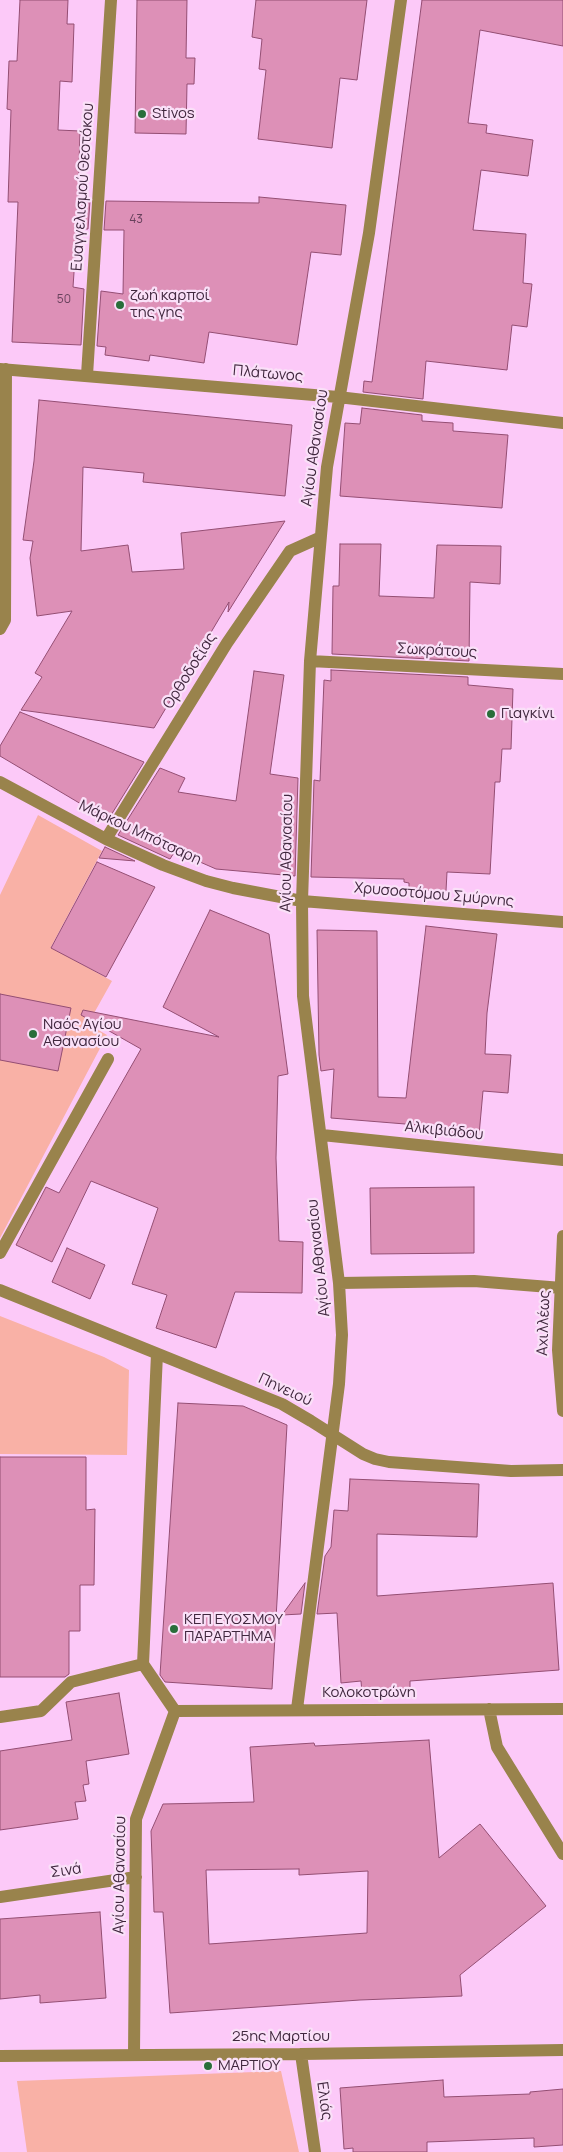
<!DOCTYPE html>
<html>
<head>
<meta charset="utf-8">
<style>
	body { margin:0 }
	canvas { display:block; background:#fcc9f8 }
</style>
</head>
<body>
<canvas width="563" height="2152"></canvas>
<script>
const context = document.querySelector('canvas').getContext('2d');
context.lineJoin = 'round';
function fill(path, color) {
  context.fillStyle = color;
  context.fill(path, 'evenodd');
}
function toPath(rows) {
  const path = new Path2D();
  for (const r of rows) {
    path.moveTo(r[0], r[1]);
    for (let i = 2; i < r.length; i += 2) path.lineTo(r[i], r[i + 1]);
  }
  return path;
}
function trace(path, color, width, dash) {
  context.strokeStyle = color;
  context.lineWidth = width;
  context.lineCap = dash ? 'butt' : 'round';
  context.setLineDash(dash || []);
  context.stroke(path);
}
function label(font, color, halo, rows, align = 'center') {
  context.font = font + ' Manrope,sans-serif';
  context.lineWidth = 4.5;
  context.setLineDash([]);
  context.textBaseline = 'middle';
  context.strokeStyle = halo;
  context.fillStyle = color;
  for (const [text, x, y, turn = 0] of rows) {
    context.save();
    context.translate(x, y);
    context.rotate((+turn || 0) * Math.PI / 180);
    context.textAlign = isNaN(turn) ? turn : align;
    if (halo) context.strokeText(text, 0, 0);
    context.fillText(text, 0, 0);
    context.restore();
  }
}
fill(toPath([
	[38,815,102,851,51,947,112,981,88,1024,107,1035,0,1238,0,895],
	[0,1316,104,1357,129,1370,127,1455,0,1454],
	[281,2071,299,2152,27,2152,17,2081]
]), '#f9b1a6');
const building = toPath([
	[20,0,68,0,67,24,74,24,72,82,60,81,58,130,80,131,78,201,90,201,88,229,77,229,73,287,84,289,81,345,12,342,18,202,8,202,11,110,7,109,9,61,17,61,20,0],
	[137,0,187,0,186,58,195,58,194,84,187,84,186,134,135,133,137,0],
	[256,0,367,0,357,80,340,78,332,148,258,139,266,70,259,69,262,39,252,37,256,0],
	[422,0,563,0,563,46,480,30,468,123,487,125,486,133,533,140,528,176,481,170,473,230,526,234,523,283,532,284,527,327,512,325,507,370,426,361,423,399,363,392,364,381,372,382,422,0],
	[259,197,346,205,341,255,311,252,297,345,209,332,204,363,150,355,149,361,105,355,106,347,97,346,101,291,123,294,124,230,104,230,106,201,259,203,259,197],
	[39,400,292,425,285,496,143,482,144,473,83,467,81,551,128,545,132,572,184,569,181,533,285,521,228,612,229,602,154,728,21,710,42,677,35,673,72,611,37,616,30,558,33,541,23,540,34,461,39,400],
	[362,408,422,415,422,421,453,423,453,431,508,435,502,508,340,496,345,423,360,424,362,408],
	[340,544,381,544,379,596,434,598,437,545,501,546,500,584,470,582,469,661,332,654,333,586,339,586,340,544],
	[331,670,468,677,468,685,513,689,511,749,502,749,500,782,495,782,490,874,447,872,446,891,409,890,409,883,404,882,404,879,311,877,314,780,320,781,324,680,331,681,331,670],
	[254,671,284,675,270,774,298,778,295,876,216,869,175,851,170,859,118,835,160,768,185,778,178,792,236,801,254,671],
	[20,712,144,762,108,820,0,756,0,746,20,712],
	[105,847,135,861,99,858,105,847],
	[97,862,155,887,106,977,51,948,97,862],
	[210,910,269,934,288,1074,278,1076,276,1158,279,1241,303,1242,302,1293,235,1292,216,1348,156,1328,167,1295,132,1284,158,1208,91,1181,52,1262,16,1245,46,1187,59,1193,141,1049,81,1015,83,1010,219,1037,163,1007,210,910],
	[426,926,497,934,487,1013,485,1054,511,1055,508,1093,483,1091,479,1135,430,1130,430,1126,331,1118,334,1069,321,1071,319,1055,317,930,377,931,378,1097,406,1098,426,926],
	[0,994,71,1008,58,1071,0,1060,0,994],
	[474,1187,474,1253,371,1254,370,1188,474,1187],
	[67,1248,105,1265,90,1299,52,1282,67,1248],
	[178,1403,243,1406,287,1425,272,1689,165,1682,160,1675,178,1403],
	[0,1457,86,1457,86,1510,95,1509,94,1585,80,1585,80,1631,69,1631,69,1674,65,1677,0,1677,0,1457],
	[350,1479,479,1484,477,1537,377,1534,377,1596,553,1583,559,1670,410,1681,410,1689,362,1693,361,1681,341,1683,337,1613,317,1614,325,1556,331,1547,334,1510,348,1511,350,1479],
	[305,1583,301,1614,282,1615,305,1583],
	[119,1693,129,1754,86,1761,89,1784,83,1785,86,1801,75,1802,78,1819,0,1830,0,1751,72,1740,66,1702,119,1693],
	[429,1740,439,1858,480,1824,546,1906,460,1975,462,1996,360,2000,170,2013,163,1912,154,1912,151,1831,163,1804,254,1802,250,1747,314,1743,315,1746,429,1740],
	[299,1869,299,1875,368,1871,367,1933,209,1944,206,1870,299,1869],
	[100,1912,106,1998,40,2003,40,1995,0,1999,0,1919,100,1912],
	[443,2080,444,2097,530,2094,530,2092,563,2089,563,2145,534,2147,534,2138,427,2142,427,2152,353,2152,353,2148,344,2149,340,2088,443,2080]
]);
fill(building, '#dd90b7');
trace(building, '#944e73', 1);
trace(toPath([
	[0,369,338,397,563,423],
	[87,375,111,0],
	[0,629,5,620,6,369],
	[310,661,563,674],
	[0,782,106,839,163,865,206,881,233,888,302,901,563,922],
	[106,839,227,643,290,551,319,538],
	[322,1135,563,1160],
	[563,1236,558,1350,563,1411],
	[0,1253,108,1059],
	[339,1283,474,1281,562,1288],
	[0,1290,282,1404,311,1421,363,1454,375,1459,389,1462,511,1471,563,1470],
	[297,1709,339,1384,342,1335,339,1283,303,996,302,901,310,661,327,467,369,233,401,0],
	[489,1709,497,1747,563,1854],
	[175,1711,563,1709],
	[0,1717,41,1711,71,1682,143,1664],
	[0,1897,136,1877],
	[134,2054,136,1819,175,1711,143,1664,157,1354],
	[301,2054,315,2152],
	[0,2056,301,2054,563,2050]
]), '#99834c', 12);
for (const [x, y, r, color] of [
	[142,114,5,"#296e3a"],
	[120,305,5,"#296e3a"],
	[491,714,5,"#296e3a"],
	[33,1034,5,"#296e3a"],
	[174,1629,5,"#296e3a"],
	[208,2066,5,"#296e3a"]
]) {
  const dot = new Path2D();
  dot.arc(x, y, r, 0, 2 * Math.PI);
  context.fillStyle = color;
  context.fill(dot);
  trace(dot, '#fae0f8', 2);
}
label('12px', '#67415c', null, [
	["43",136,220],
	["50",64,300]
]);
label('15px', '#40273e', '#fae0f8', [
	["Stivos",152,114],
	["ζωή καρποί",130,296],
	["της γης",130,313],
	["Γιαγκίνι",501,714],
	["Ναός Αγίου",43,1025],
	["Αθανασίου",43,1042],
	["ΚΕΠ ΕΥΟΣΜΟΥ",184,1620],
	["ΠΑΡΑΡΤΗΜΑ",184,1637],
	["ΜΑΡΤΙΟΥ",218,2066]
], 'left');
label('15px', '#40273e', '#fae0f8', [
	["Ευαγγελισμού Θεοτόκου",83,187,-86],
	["Πλάτωνος",268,374,5],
	["Αγίου Αθανασίου",315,448,-82],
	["Σωκράτους",437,651,3],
	["Ορθοδοξίας",190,671,-58],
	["Μάρκου Μπότσαρη",140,833,25],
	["Αγίου Αθανασίου",287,853,-89],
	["Χρυσοστόμου Σμύρνης",434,895,5],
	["Αλκιβιάδου",444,1131,6],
	["Αγίου Αθανασίου",319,1258,-96],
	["Αχιλλέως",544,1323,-88],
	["Πηνειού",285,1390,25],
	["Κολοκοτρώνη",369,1693],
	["Σινά",66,1871,-8],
	["Αγίου Αθανασίου",120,1875,-89],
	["25ης Μαρτίου",281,2037],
	["Ελιάς",324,2101,82]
]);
</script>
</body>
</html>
